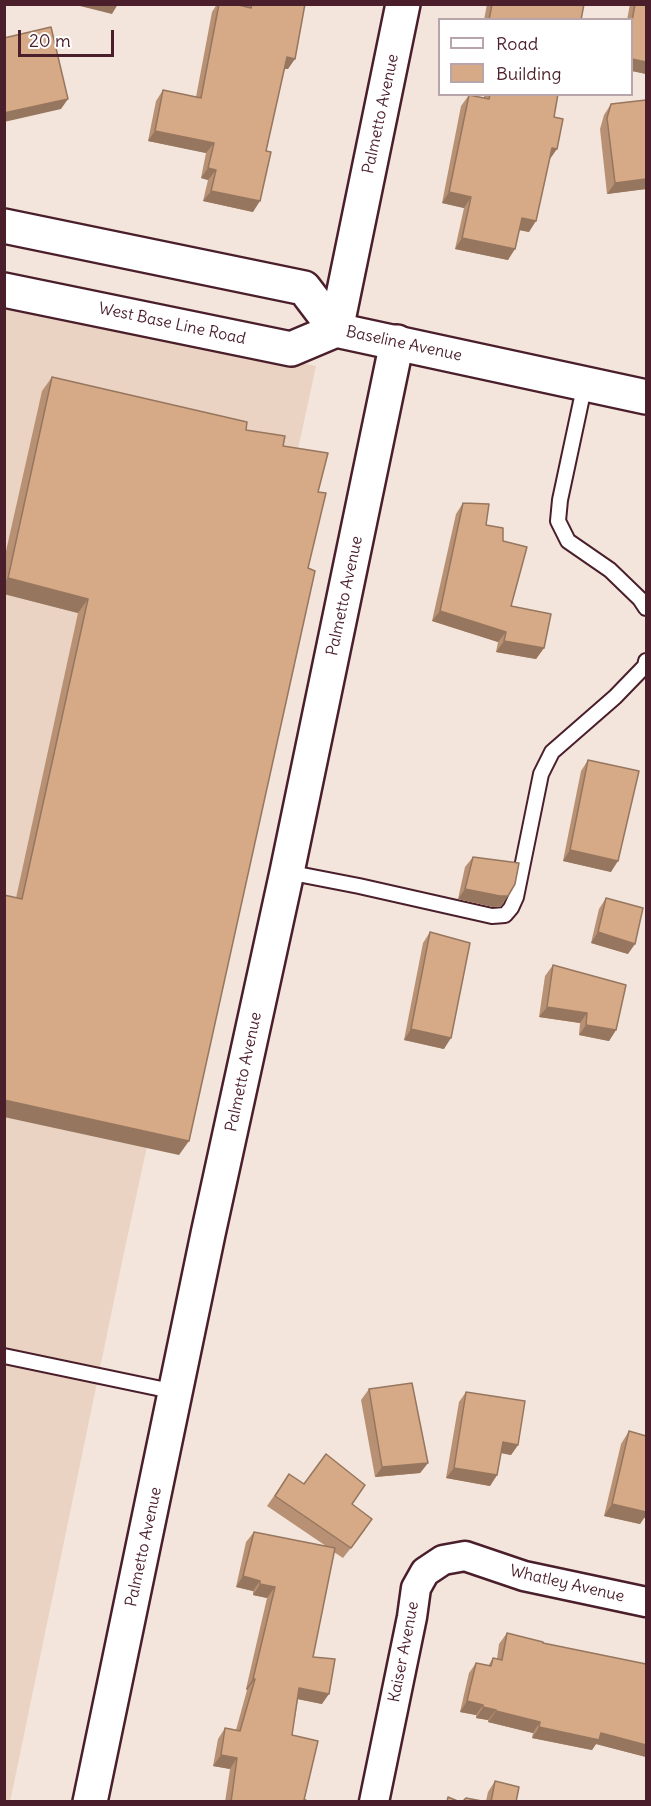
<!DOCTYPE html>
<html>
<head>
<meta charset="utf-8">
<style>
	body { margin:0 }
	#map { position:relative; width:651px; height:1806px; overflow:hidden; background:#f3e5db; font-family:Delius,sans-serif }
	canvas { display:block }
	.frame { position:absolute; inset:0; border:6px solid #4a1f2b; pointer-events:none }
	.legend { position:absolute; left:438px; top:18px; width:195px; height:78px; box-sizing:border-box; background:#fff; border:2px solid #b7a5aa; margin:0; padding:8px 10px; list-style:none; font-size:18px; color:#4a1f2b }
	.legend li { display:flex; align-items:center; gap:12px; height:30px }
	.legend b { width:30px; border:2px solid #b7a5aa }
	.scale { position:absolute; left:18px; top:30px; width:96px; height:27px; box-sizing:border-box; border:3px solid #4a1f2b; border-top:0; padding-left:8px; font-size:18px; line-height:21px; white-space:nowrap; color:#4a1f2b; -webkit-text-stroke:4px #fff; paint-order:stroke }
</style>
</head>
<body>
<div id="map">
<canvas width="651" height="1806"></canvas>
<div class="frame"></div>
<ul class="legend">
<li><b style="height:8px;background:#fff"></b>Road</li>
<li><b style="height:16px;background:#d6a987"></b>Building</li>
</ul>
<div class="scale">20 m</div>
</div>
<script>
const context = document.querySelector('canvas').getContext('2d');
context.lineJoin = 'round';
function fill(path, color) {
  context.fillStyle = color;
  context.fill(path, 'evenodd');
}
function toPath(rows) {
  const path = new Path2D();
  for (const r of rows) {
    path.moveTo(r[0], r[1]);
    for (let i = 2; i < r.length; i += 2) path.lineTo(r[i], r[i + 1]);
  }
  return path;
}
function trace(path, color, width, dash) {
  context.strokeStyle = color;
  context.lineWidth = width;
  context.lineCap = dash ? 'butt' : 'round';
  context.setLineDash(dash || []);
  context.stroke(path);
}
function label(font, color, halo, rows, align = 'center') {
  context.font = font + ' Delius,sans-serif';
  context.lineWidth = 6;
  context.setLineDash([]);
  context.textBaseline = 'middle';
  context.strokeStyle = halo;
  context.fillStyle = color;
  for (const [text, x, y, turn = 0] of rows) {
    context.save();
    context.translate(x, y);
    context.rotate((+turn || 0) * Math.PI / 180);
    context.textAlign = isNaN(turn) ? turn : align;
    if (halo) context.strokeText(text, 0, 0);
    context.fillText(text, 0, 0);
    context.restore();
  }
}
fill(toPath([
	[4,301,316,366,123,1257,10,1802,4,1801]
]), '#ead3c2');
const service = toPath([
	[585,383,560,500,558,521,568,541,610,570,640,599,646,608],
	[287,872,359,886,492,916,505,915,511,908,516,897,541,774,552,752,615,697,645,666,646,661],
	[4,1356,176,1392]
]);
const minor = toPath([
	[374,1802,412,1617,416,1588,425,1572,443,1560,465,1556,524,1576,646,1602]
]);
const tertiary = toPath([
	[336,330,403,4],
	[90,1802,208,1234,287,872,397,342]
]);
const primary = toPath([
	[4,226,304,288,336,330,646,397],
	[4,290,291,349,336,330]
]);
trace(service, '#4a1f2b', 18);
trace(minor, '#4a1f2b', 33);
trace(tertiary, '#4a1f2b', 38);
trace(primary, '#4a1f2b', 38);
trace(service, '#fff', 14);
trace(minor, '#fff', 28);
trace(tertiary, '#fff', 33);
trace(primary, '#fff', 33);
fill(toPath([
	[217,4,235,4,246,7,246,4,305,4,288,69,284,69,253,212,203,201,208,180,201,178,206,153,148,141,156,101,163,90,196,97,212,12],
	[487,4,584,4,581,20,484,20],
	[630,4,646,4,646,74,632,71,632,20,627,20],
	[484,94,558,94,554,117,550,159,529,232,519,230,508,260,455,249,464,208,442,203,461,106,469,95,484,98],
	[611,104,646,189,607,194,600,129,604,115],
	[52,377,246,430,283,446,318,492,308,568,179,1155,16,898,78,613,4,594,4,560,42,391],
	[463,503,503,541,511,606,544,648,536,659,496,652,498,642,432,621,456,514],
	[588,760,611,872,563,861,581,771],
	[473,857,508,896,501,906,493,907,458,899,465,867],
	[606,898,628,954,591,943,599,909],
	[430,932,444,1049,404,1040,423,943],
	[553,965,616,1030,609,1041,579,1035,580,1023,539,1017,545,976],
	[369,1389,428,1463,420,1473,375,1477,361,1400],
	[466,1392,518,1445,511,1455,501,1453,497,1475,490,1486,446,1478,459,1402],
	[629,1431,644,1518,640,1524,604,1516,621,1444],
	[289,1474,304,1484,352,1504,365,1530,343,1558,334,1552,313,1657,322,1704,298,1699,292,1735,304,1800,306,1802,225,1802,230,1769,213,1766,218,1739,225,1728,236,1730,247,1690,246,1689,267,1598,253,1595,253,1591,236,1587,246,1542,254,1532,326,1546,267,1506],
	[507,1633,543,1643,646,1664,646,1757,596,1744,592,1750,532,1738,533,1733,488,1722,488,1720,476,1718,476,1715,460,1712,469,1673,476,1663,488,1666,493,1658,497,1659,499,1644],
	[495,1781,516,1802,462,1802,486,1801,488,1792]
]), '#b89174');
fill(toPath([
	[72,4,118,4,112,14],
	[287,57,295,59,288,69,279,68],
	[632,59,646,62,646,74,632,71],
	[68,99,61,109,4,122,4,113],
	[155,131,214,143,206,153,148,141],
	[552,148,557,149,550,159],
	[208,168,216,170,208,180,201,178],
	[646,179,646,189,607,194,615,183],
	[211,191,260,201,253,212,203,201],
	[449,192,471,197,464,208,442,203],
	[522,218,536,221,529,232,514,229],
	[462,238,515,249,508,260,455,249],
	[8,578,88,599,78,613,4,594,4,582],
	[440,611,506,632,498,642,432,621],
	[504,641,544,648,536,659,496,652],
	[570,850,618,861,611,872,563,861],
	[465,889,508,896,501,906,493,907,458,899],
	[598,932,635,944,628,954,591,943],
	[547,1007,587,1013,580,1023,539,1017],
	[586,1025,616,1030,609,1041,579,1035],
	[411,1029,451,1038,444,1049,404,1040],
	[4,1100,189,1141,179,1155,4,1117],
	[503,1442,518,1445,511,1455,496,1452],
	[428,1463,420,1473,375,1477,382,1467],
	[454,1468,497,1475,490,1486,446,1478],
	[612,1504,646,1510,646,1518,644,1518,640,1524,604,1516],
	[243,1576,260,1581,253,1591,236,1587],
	[260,1584,275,1587,267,1598,253,1595],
	[253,1679,255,1679,247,1690,246,1689],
	[299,1688,329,1694,322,1704,292,1698],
	[467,1701,483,1705,476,1715,460,1712],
	[483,1707,496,1710,488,1720,476,1718],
	[496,1711,540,1722,533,1733,488,1722],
	[539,1727,601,1733,646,1745,646,1757,596,1744,592,1750,532,1738],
	[221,1755,237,1758,230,1769,213,1766]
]), '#96765e');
const building = toPath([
	[219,4,235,4,251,8,252,4,305,4,295,59,287,57,266,151,271,152,260,201,211,191,216,170,208,168,214,143,155,131,163,90,201,98,219,4],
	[492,4,584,4,581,20,489,20,492,4],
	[635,4,646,4,646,62,632,59,632,21,635,4],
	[51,27,68,99,4,113,4,38,51,27],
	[490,94,558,94,554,117,563,119,557,149,552,148,536,221,522,218,515,249,462,238,471,197,449,192,469,95,489,99,490,94],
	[646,100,646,179,615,183,607,118,611,104,646,100],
	[52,377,247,422,246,430,285,436,283,446,328,453,318,492,326,493,308,568,315,571,189,1141,4,1100,4,895,22,899,88,599,8,578,52,377],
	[463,503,489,504,486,525,503,528,503,541,527,547,511,606,551,614,544,648,504,641,506,632,440,611,463,503],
	[588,760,639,771,618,861,570,850,588,760],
	[473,857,519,863,515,884,508,896,500,896,465,889,473,857],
	[606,898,643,908,635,944,598,932,606,898],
	[430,932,470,943,451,1038,411,1029,430,932],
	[553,965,626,985,616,1030,586,1025,587,1013,547,1007,553,965],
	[412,1383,428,1463,382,1467,369,1389,412,1383],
	[466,1392,525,1401,518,1445,503,1442,497,1475,454,1468,466,1392],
	[629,1431,646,1436,646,1512,612,1504,629,1431],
	[326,1454,365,1485,352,1504,372,1519,351,1548,275,1496,289,1474,304,1484,326,1454],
	[254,1532,335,1548,313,1657,335,1659,329,1694,299,1688,292,1735,318,1741,304,1800,306,1800,306,1802,231,1802,237,1758,221,1755,225,1728,240,1731,255,1679,253,1679,275,1587,260,1584,260,1581,243,1576,254,1532],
	[507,1633,543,1642,543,1643,646,1664,646,1745,601,1733,599,1740,539,1727,540,1722,496,1711,496,1710,483,1707,483,1705,467,1701,476,1663,491,1666,493,1658,502,1660,507,1633],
	[495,1781,519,1787,516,1802,491,1802,495,1781],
	[448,1797,460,1802,447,1802,448,1797],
	[466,1798,487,1802,462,1802,466,1798]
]);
fill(building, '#d6a987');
trace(building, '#96765e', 1.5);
label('16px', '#4a1f2b', '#fff', [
	["Palmetto Avenue",381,114,-78],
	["West Base Line Road",172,324,12],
	["Baseline Avenue",404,344,12],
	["Palmetto Avenue",345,596,-78],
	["Palmetto Avenue",244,1072,-78],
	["Palmetto Avenue",144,1547,-78],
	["Whatley Avenue",567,1584,13],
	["Kaiser Avenue",404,1652,-79]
]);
</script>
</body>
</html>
